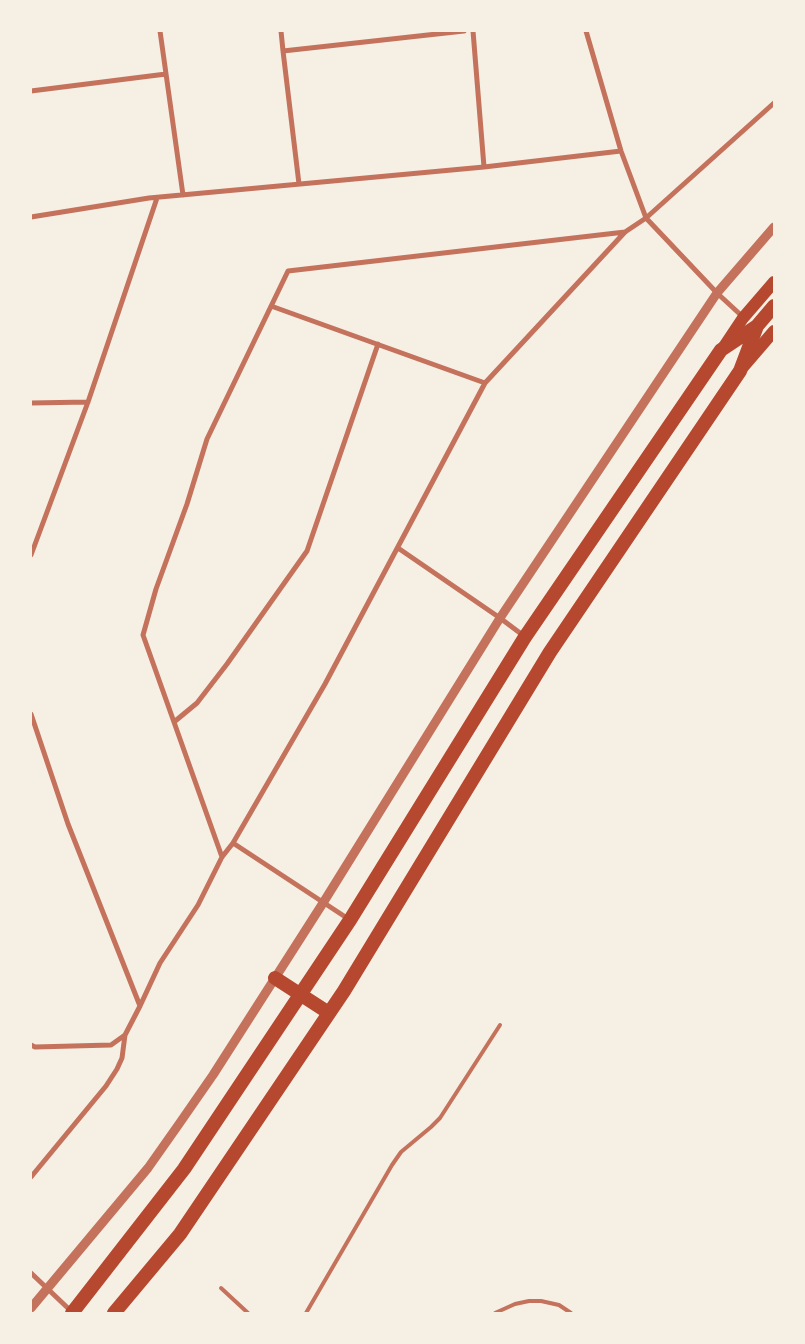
<!DOCTYPE html>
<html>
<head>
<meta charset="utf-8">
<style>
	body { margin:0 }
	#map { position:relative; width:805px; height:1344px; overflow:hidden; background:#f6efe4; font-family:Signika,sans-serif }
	canvas { display:block }
	.frame { position:absolute; inset:0; border:32px solid #f6efe4; pointer-events:none }
</style>
</head>
<body>
<div id="map">
<canvas width="805" height="1344"></canvas>
<div class="frame"></div>
</div>
<script>
const context = document.querySelector('canvas').getContext('2d');
context.lineJoin = 'round';
function toPath(rows) {
  const path = new Path2D();
  for (const r of rows) {
    path.moveTo(r[0], r[1]);
    for (let i = 2; i < r.length; i += 2) path.lineTo(r[i], r[i + 1]);
  }
  return path;
}
function trace(path, color, width, dash) {
  context.strokeStyle = color;
  context.lineWidth = width;
  context.lineCap = dash ? 'butt' : 'round';
  context.setLineDash(dash || []);
  context.stroke(path);
}
trace(toPath([
	[221,1288,248,1313],
	[306,1313,392,1165,401,1152,431,1127,440,1118,500,1025],
	[495,1313,515,1304,529,1301,541,1301,559,1305,571,1313]
]), '#c5725c', 4);
trace(toPath([
	[160,31,183,195],
	[281,31,283,51],
	[473,31,484,167],
	[586,31,621,151,646,218,717,293,743,317],
	[31,91,166,74],
	[299,184,283,51,464,31],
	[31,217,149,198,484,167,621,151],
	[271,306,485,383,625,232,646,218,774,103],
	[31,403,88,402],
	[398,548,500,618,524,636],
	[31,555,88,402,157,198],
	[31,714,68,824,140,1006,125,1035,122,1058,117,1069,106,1086,31,1177],
	[174,722,197,703,227,664,307,551,378,344],
	[233,843,350,920],
	[222,857,143,635,156,589,187,504,207,439,288,271,625,232],
	[140,1006,160,963,198,905,222,857,233,843,325,684,485,383],
	[31,1045,35,1047,111,1045,125,1035],
	[31,1273,72,1312]
]), '#c5725c', 5);
trace(toPath([
	[31,1308,148,1168,179,1124,213,1075,323,903,500,618,717,293,774,227]
]), '#c5725c', 9);
trace(toPath([
	[723,348,743,318,774,282],
	[743,367,774,331]
]), '#b5482f', 12);
trace(toPath([
	[275,978,329,1013],
	[72,1313,184,1169,350,920,525,637,721,350,757,326,774,306],
	[114,1313,180,1234,344,991,550,652,740,371,757,326]
]), '#b5482f', 14);
</script>
</body>
</html>
